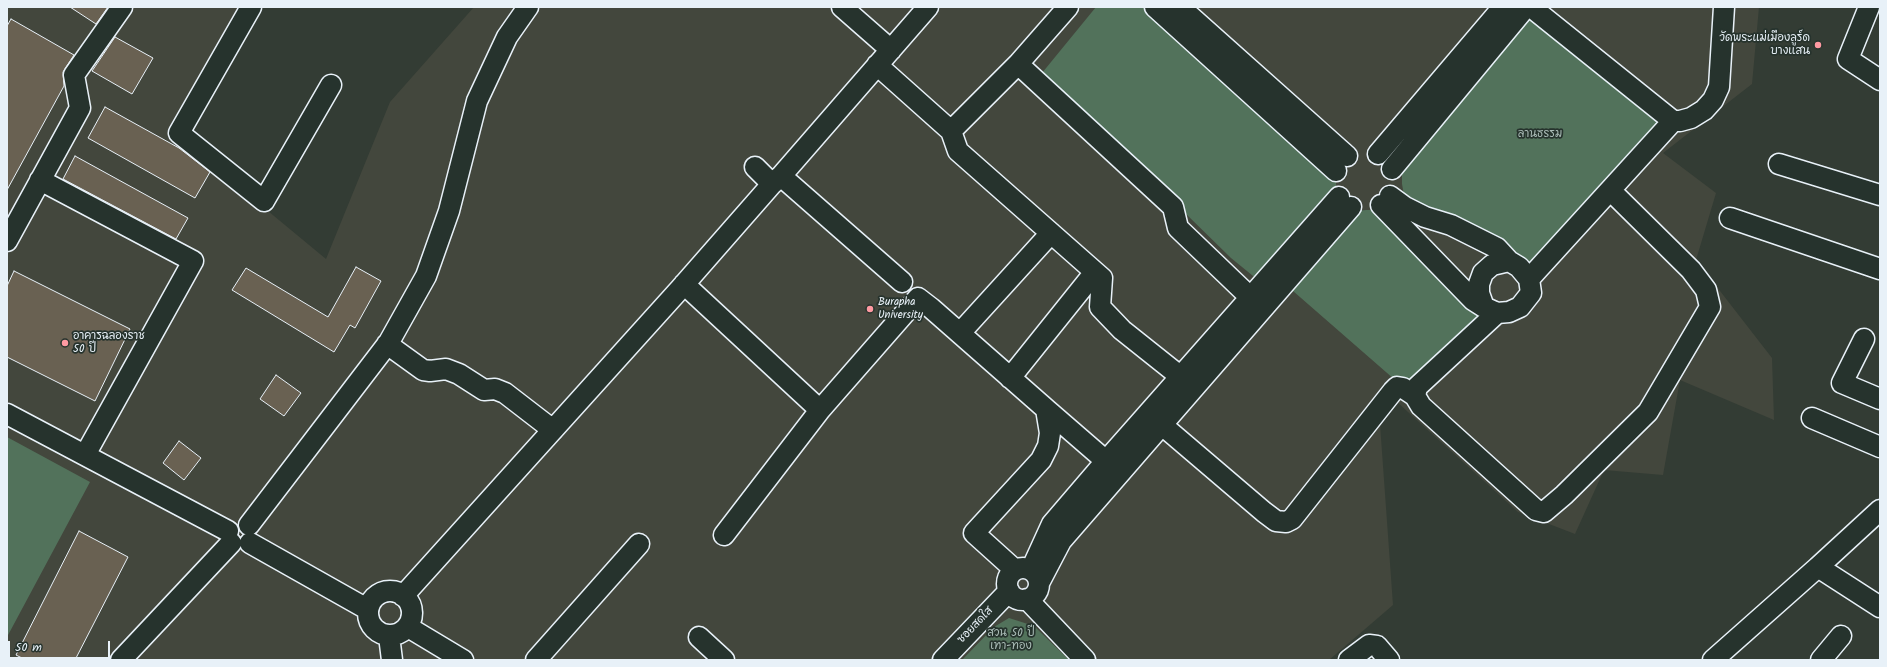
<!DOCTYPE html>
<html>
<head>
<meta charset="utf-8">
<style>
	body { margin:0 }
	#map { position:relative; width:1887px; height:667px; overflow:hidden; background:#333c34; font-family:Kalam,sans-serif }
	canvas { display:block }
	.frame { position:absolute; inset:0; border:8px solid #e8f1f8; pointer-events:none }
	.scale { position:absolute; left:8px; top:641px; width:102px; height:18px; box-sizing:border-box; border:2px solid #e8f1f8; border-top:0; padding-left:5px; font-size:12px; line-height:14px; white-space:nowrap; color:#e8f1f8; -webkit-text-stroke:3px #26332d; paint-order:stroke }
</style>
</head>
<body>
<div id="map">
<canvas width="1887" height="667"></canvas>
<div class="frame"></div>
<div class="scale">50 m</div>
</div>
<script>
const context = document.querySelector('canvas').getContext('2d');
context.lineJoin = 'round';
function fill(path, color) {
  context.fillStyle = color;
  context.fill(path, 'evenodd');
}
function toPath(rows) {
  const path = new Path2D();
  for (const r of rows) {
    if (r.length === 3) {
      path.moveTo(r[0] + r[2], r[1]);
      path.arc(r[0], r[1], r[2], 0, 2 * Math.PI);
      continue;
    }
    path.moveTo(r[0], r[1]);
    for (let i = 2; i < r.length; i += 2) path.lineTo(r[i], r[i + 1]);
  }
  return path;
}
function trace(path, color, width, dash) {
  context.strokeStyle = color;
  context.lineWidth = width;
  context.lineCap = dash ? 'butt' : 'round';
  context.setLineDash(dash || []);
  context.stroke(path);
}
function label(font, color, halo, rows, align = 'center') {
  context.font = font + ' Kalam,"Playpen Sans Thai",sans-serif';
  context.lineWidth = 3.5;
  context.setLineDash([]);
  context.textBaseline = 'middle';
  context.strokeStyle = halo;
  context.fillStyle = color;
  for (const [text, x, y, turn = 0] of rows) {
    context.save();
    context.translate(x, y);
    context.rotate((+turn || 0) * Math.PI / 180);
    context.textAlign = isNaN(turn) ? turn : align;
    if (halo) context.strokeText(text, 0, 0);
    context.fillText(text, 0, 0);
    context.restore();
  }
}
fill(toPath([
	[7,7,246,7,175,134,326,259,390,102,474,7,1759,7,1752,84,1663,153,1716,193,1696,260,1772,358,1774,420,1680,380,1663,475,1604,470,1575,534,1518,512,1397,402,1380,424,1393,605,1329,660,7,660]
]), '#43473d');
fill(toPath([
	[1096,7,1149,7,1336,171,1336,190,1258,280,1231,258,1042,73],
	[1533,9,1673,121,1531,273,1424,212,1404,195,1402,184,1402,160],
	[1366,210,1379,210,1493,317,1410,393,1285,284,1347,212],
	[7,437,90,482,7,637],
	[1009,618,1034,626,1069,660,962,660,994,627]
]), '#52725b');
const building = toPath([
	[70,7,108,7,96,24,70,7],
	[11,19,74,55,63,72,64,86,7,190,7,26,11,19],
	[115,37,153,58,132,94,92,71,115,37],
	[105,107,179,148,210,172,195,198,88,138,105,107],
	[75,156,188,218,176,239,63,179,75,156],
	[356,267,381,281,355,328,350,325,334,352,232,290,246,268,328,317,356,267],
	[14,271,130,329,95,401,7,357,7,286,14,271],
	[276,375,301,393,284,416,260,399,276,375],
	[179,441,201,458,184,480,163,463,179,441],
	[79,531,128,557,75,660,26,660,16,655,79,531]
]);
fill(building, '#696152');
trace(building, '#e8f1f8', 1);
const minor = toPath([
	[251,7,179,133,264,201,331,85],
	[842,7,891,50],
	[1155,7,1336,171],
	[1180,7,1347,156],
	[1531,7,1673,121,1680,121,1691,118,1704,110,1713,100,1719,87,1724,7],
	[1869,7,1848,59,1880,80],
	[1018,64,1173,207,1178,228,1251,298],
	[877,65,951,131,958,151,1102,278,1100,307,1122,330,1181,377],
	[951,131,1018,64,1068,7],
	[1378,154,1503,7],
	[1779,164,1880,195],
	[755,167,772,184],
	[1392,169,1526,7],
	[781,176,902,282],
	[40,180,193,261,85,455],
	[1381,205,1473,300,1484,307,1497,313,1509,312,1520,307,1531,293,1529,279,1519,267,1509,261,1497,248,1451,225,1425,217,1405,207,1390,196],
	[1730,218,1880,269],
	[7,241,80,108,74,75,122,7],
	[1529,279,1673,121],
	[684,284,820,410,918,298,931,308,1046,409,1050,433,1048,446,1041,460,974,533,1015,570],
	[1484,307,1479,293,1479,284,1483,273,1492,265,1509,261],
	[1497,313,1417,387,1415,396,1421,406,1536,510,1544,512,1564,495,1648,412,1710,307,1706,290,1691,270,1610,190],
	[960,333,1051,233],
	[1864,339,1842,383,1880,399],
	[387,344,423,370,430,371,446,369,459,374,484,390,495,389,505,393,553,430],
	[1010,378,1095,272],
	[1046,409,1106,461],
	[7,414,228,531],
	[1812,418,1880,447],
	[1162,425,1264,512,1276,521,1286,522,1292,519,1393,391,1397,387,1403,388,1415,396],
	[249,525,389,342,426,276,449,211,477,101,507,37,528,7],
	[724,535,820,410],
	[250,543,367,609],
	[1818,567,1880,510],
	[1023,584,16],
	[1031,570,1052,524,1106,461,1339,197],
	[1039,583,1061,541,1351,207],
	[390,613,22],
	[403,596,680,289,772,184,781,176,928,7],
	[1027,599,1085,660],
	[408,627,463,660],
	[389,636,392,660],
	[699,637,724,660],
	[121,660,231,543],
	[536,660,639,544],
	[943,660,1009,591],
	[1349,660,1369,645,1377,646,1389,660],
	[1713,660,1818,567,1880,607],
	[1821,660,1841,636]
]);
trace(minor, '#e8f1f8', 23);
trace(minor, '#26332d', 20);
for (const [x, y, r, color] of [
	[1818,45,4,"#ff9aa2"],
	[870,309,4,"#ff9aa2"],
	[65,343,4,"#ff9aa2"]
]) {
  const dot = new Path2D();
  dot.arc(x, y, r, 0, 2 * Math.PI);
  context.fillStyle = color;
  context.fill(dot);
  trace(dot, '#26332d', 1.5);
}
label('11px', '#e8f1f8', '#26332d', [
	["วัดพระแม่เมืองลูร์ด",1810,39,"right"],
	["บางแสน",1810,52,"right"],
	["Burapha",878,303],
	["University",878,316],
	["อาคารฉลองราช",73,337],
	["50 ปี",73,350]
], 'left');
label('11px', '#acbeb9', '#26332d', [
	["ลานธรรม",1540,135],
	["สวน 50 ปี",1011,634],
	["เทา-ทอง",1011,647]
]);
label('11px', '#e8f1f8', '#26332d', [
	["ซอยสดใส",976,626,-46]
]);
</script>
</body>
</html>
